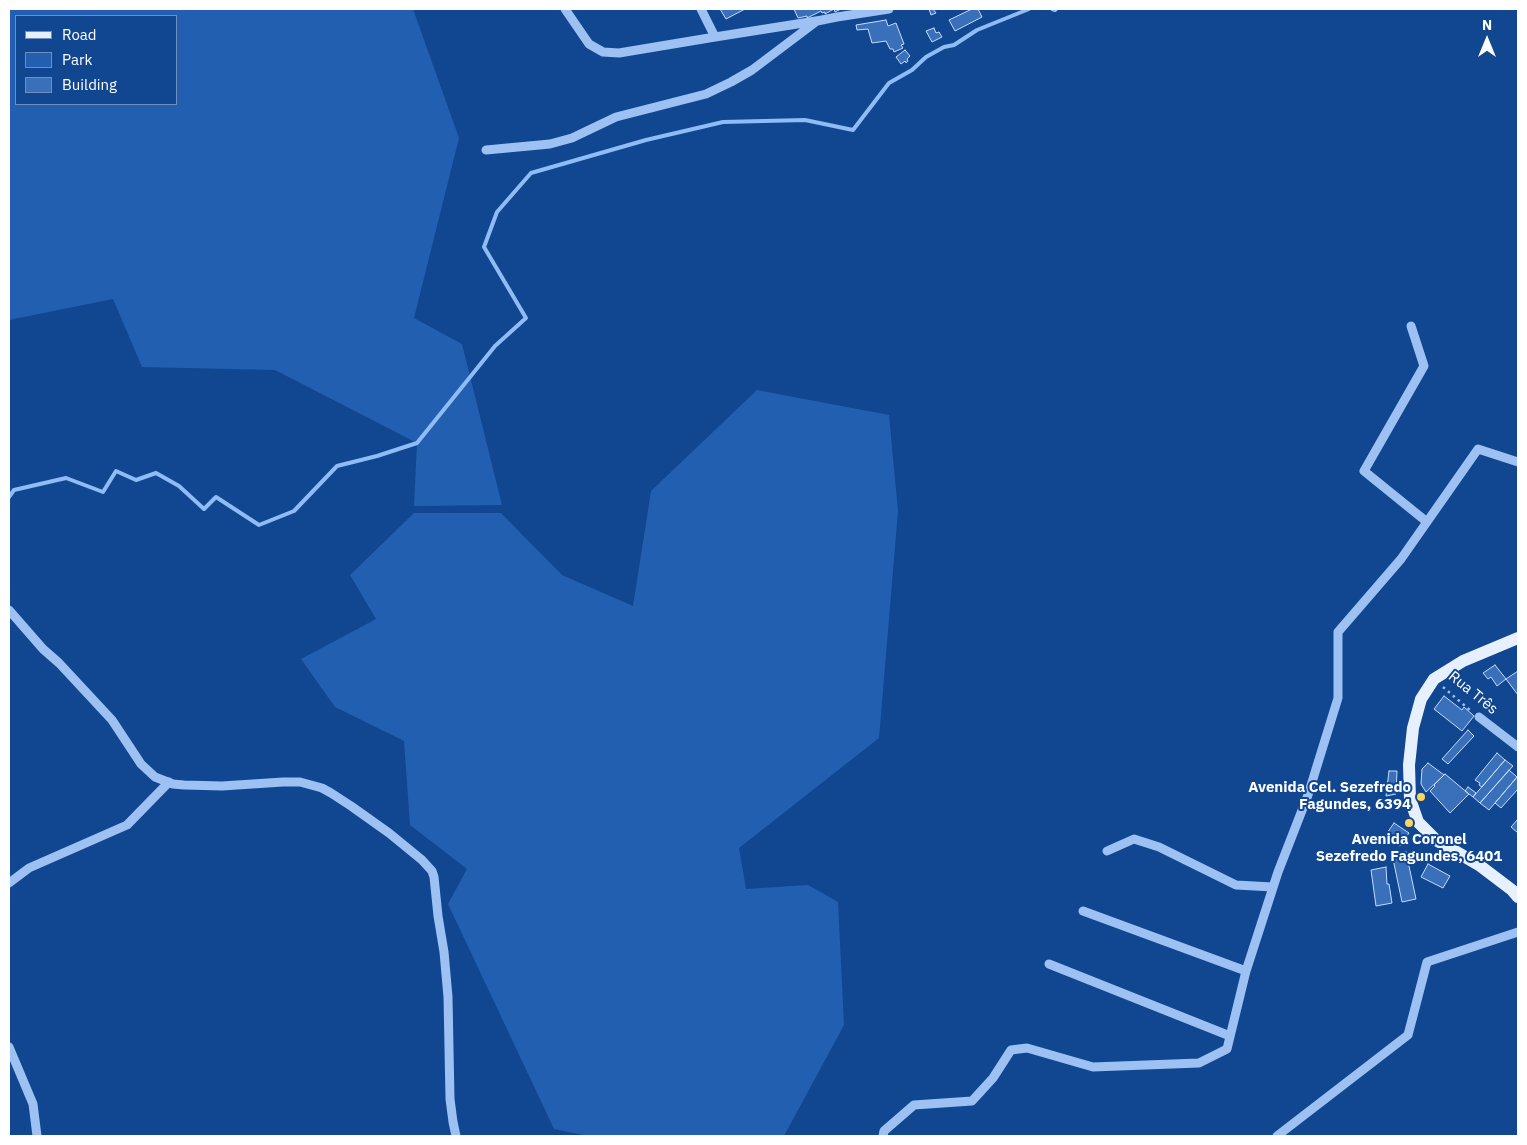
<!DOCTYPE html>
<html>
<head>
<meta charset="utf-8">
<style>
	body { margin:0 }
	#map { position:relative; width:1527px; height:1145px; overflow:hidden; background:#114690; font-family:"IBM Plex Sans",sans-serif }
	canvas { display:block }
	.frame { position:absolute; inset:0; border:10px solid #fff; pointer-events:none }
	.legend { position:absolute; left:15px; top:15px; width:162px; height:90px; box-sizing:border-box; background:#114690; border:1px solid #7090bc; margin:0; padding:6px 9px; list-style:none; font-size:15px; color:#fff }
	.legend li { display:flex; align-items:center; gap:10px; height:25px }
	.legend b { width:25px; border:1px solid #7090bc }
	.north { position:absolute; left:1462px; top:15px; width:50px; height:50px; -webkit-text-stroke:4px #114690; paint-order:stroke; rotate:0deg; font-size:14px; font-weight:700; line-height:20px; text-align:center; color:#fff }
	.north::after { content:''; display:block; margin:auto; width:18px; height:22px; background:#fff; clip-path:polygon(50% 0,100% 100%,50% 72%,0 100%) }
</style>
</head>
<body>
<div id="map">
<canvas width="1527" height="1145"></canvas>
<div class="frame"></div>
<ul class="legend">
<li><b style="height:6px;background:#e7f0ff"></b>Road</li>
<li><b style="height:14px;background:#235fb0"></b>Park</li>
<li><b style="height:14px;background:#3a70b9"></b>Building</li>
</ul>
<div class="north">N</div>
</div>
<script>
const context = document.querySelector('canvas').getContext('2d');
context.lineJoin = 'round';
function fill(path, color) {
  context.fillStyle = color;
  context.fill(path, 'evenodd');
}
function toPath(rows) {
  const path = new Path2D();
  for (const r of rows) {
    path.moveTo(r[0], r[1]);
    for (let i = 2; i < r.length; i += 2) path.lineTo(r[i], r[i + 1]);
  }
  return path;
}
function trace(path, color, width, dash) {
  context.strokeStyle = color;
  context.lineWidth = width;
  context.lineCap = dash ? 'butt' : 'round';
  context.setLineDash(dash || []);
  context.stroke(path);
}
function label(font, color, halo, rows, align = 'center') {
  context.font = font + ' "IBM Plex Sans",sans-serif';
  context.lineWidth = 4;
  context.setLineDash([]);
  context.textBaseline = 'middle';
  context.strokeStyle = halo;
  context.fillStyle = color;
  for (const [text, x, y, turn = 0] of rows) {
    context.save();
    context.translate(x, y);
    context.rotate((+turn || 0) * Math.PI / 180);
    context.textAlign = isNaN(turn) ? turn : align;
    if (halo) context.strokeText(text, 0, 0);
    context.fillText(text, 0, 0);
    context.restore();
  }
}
fill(toPath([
	[9,9,413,9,459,138,414,318,462,344,502,505,414,506,417,443,275,370,142,367,113,299,9,320],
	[16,16,176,16,176,104,16,104],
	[757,390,889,415,898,511,879,738,739,848,746,889,808,885,838,902,844,1025,784,1136,588,1136,554,1129,448,904,467,869,410,825,404,741,335,707,301,659,376,619,350,575,414,513,501,513,562,575,633,606,651,491]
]), '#235fb0');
trace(toPath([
	[1052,9,1055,10,1056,9],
	[9,497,14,490,66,478,103,492,116,471,136,480,156,473,179,486,204,509,216,497,259,525,294,511,337,466,377,456,417,443,495,346,526,318,484,247,497,212,531,173,646,140,723,122,805,120,853,130,889,83,912,70,926,57,944,47,954,45,977,30,1029,9]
]), '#8ebcf6', 4);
const building = toPath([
	[720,9,745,9,726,19,720,9],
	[794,9,841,9,835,12,834,9,825,14,825,12,822,13,821,11,807,18,807,16,798,18,794,9],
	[929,9,933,9,936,13,931,15,929,9],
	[972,9,978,9,982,17,955,31,949,20,972,9],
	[886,20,888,26,896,23,904,44,901,45,903,48,894,52,893,49,890,49,886,41,872,43,868,29,857,30,856,25,886,20],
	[934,28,936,33,939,32,942,37,932,42,926,31,934,28],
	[905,50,910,56,907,59,908,61,906,63,905,61,901,64,896,57,905,50],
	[1495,665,1506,679,1497,686,1491,677,1488,679,1483,673,1495,665],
	[1518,671,1518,695,1506,679,1518,671],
	[1444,696,1462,710,1464,707,1474,716,1462,731,1434,709,1444,696],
	[1468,730,1474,736,1448,764,1442,759,1468,730],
	[1497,753,1505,760,1482,787,1479,785,1480,783,1475,780,1497,753],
	[1505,760,1513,766,1480,803,1473,797,1505,760],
	[1428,763,1444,775,1426,792,1421,784,1422,769,1428,763],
	[1509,770,1517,777,1489,810,1480,803,1509,770],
	[1389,771,1397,771,1396,794,1386,796,1389,771],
	[1445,774,1469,794,1450,813,1430,791,1435,786,1434,785,1445,774],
	[1518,776,1518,789,1501,808,1495,803,1518,776],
	[1468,787,1476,793,1473,797,1465,791,1468,787],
	[1518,819,1518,833,1511,827,1518,819],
	[1394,823,1409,833,1400,846,1385,836,1394,823],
	[1406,852,1416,899,1402,902,1392,854,1406,852],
	[1428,864,1450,876,1443,888,1421,877,1428,864],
	[1386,867,1387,884,1389,884,1392,903,1376,906,1371,870,1386,867]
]);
fill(building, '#3a70b9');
trace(building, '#c3dcfd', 1);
trace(toPath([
	[1443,687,1471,711]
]), '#9cc1f2', 2.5, [2.5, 4]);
trace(toPath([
	[565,9,589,44,603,52,619,53,715,37,816,21],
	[701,9,715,37],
	[486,150,550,144,572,138,616,117,706,94,731,82,752,70,817,21,837,17,889,9],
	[1411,326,1424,366,1364,471,1427,522],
	[9,610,43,649,59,663,112,720,141,764,155,777,173,784,184,785,222,786,283,782,300,782,322,788,331,793,351,806,389,833,422,860,432,871,434,877,438,916,444,952,448,997,450,1099,453,1122,456,1136],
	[1479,717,1518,747],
	[1107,851,1134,839,1159,847,1236,885,1273,887],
	[9,883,29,868,127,825,169,782],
	[1083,911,1246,971],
	[1049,964,1230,1036],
	[9,1047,33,1104,37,1136],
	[883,1136,884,1131,914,1105,972,1101,993,1078,1011,1050,1027,1048,1093,1067,1199,1063,1227,1049,1246,971,1278,872,1308,795,1338,698,1338,632,1401,559,1478,449,1518,462],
	[1277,1136,1408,1035,1427,962,1518,932]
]), '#9cc1f2', 9);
trace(toPath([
	[1518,638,1463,661,1434,679,1421,699,1413,728,1409,765,1410,799,1418,822,1436,840,1479,865,1512,890,1518,897]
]), '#e7f0ff', 12);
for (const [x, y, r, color] of [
	[1421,797,5,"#ffd45d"],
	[1409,823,5,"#ffd45d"]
]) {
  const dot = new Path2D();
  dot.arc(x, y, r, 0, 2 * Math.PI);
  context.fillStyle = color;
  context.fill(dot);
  trace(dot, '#114690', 2);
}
label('15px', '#fff', '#114690', [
	["Rua Três",1473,693,39]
]);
label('bold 15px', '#fff', '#114690', [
	["Avenida Cel. Sezefredo",1411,788],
	["Fagundes, 6394",1411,805],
	["Avenida Coronel",1409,840,"center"],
	["Sezefredo Fagundes, 6401",1409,857,"center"]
], 'right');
</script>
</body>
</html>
